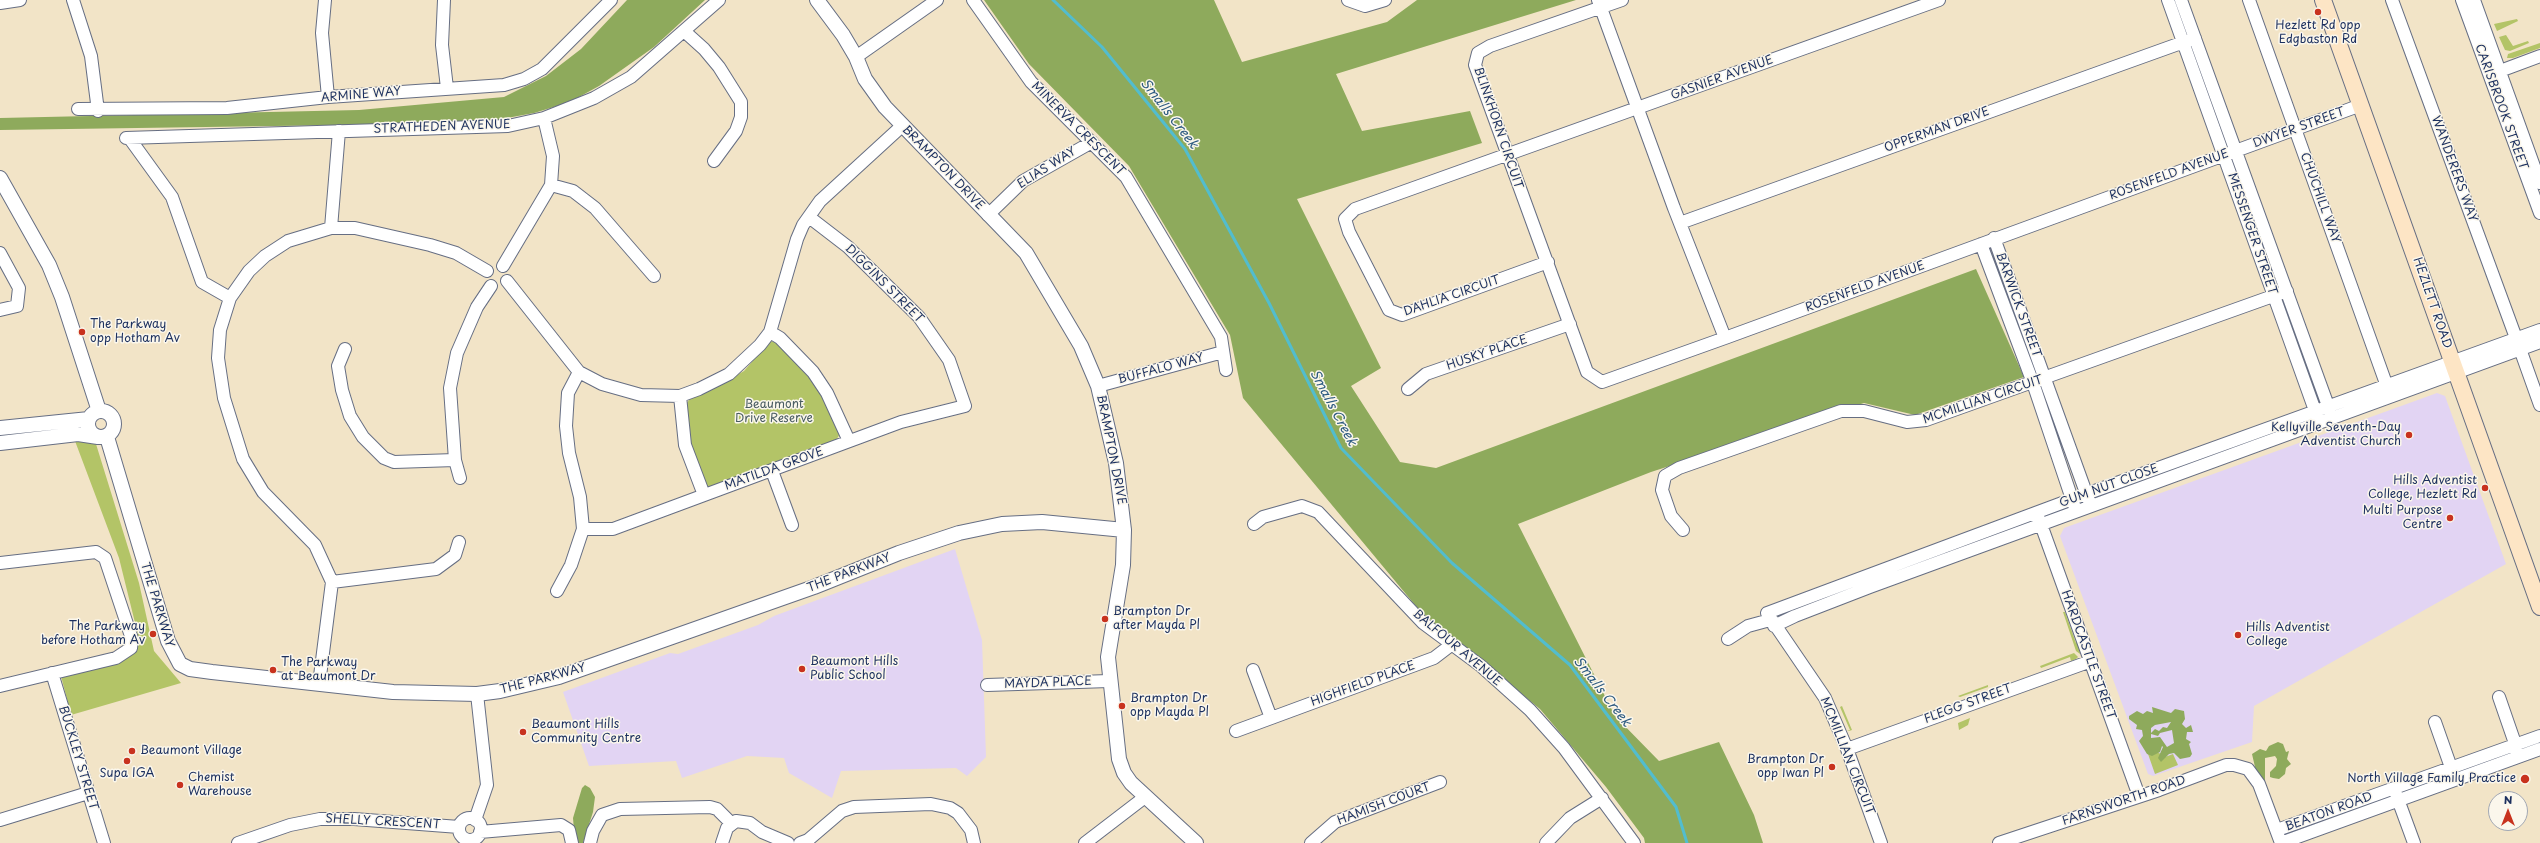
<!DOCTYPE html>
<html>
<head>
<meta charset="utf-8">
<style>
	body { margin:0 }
	#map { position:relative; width:2540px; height:843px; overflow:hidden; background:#f2e4c7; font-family:"Playpen Sans",sans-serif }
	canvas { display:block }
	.north { position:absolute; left:2488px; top:791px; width:40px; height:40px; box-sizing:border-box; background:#fbf7ec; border:1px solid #a1a7b3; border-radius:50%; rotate:0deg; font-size:11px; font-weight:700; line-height:16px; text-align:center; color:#1b2f5e }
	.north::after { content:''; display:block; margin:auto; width:14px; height:18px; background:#c8321e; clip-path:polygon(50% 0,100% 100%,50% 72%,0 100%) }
</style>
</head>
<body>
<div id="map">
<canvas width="2540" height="843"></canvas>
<div class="north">N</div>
</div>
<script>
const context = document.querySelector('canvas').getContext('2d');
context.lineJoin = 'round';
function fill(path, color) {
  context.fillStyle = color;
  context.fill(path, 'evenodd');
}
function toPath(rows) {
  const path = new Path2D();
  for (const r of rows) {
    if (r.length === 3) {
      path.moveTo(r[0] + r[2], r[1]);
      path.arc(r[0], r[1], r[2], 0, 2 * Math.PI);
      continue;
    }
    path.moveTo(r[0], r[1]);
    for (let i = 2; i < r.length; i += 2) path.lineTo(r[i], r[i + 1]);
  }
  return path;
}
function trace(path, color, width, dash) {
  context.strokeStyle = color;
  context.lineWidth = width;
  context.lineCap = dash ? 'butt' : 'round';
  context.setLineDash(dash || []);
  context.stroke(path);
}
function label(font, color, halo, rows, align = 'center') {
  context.font = font + ' "Playpen Sans",sans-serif';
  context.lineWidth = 3;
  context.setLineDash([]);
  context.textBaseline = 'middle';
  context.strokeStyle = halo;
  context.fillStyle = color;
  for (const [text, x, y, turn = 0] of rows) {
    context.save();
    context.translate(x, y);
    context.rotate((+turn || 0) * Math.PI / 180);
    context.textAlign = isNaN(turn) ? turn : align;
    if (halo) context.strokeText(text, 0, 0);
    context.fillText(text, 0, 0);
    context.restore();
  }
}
fill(toPath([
	[2437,393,2445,396,2506,564,2254,706,2252,742,2153,776,2148,774,2060,536,2064,528],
	[955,549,982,640,986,757,967,776,956,768,841,771,832,798,789,773,784,758,747,756,682,778,676,761,589,766,563,692,670,653,678,654,758,625,774,616]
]), '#e2d4f3');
fill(toPath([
	[2517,19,2518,21,2497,31,2494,24],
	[2506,35,2513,46,2528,41,2529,43,2510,51,2505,50,2499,37],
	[2540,43,2540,48,2513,58,2507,58,2508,54],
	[770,341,781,344,816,384,840,434,836,440,708,490,688,441,686,404,692,396,705,393,744,371],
	[75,441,96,444,139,583,154,651,181,683,71,715,60,672,134,652,140,643,119,558],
	[2063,612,2065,612,2076,643,2079,642,2080,654,2076,651],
	[2074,653,2078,657,2076,659,2071,661,2070,657,2041,668,2040,666],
	[1988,685,1988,687,1960,697,1958,696],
	[1842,706,1852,730,1849,731,1847,731,1850,730,1840,707],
	[1970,718,1968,725,1959,730,1958,723],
	[2156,751,2165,757,2173,754,2178,765,2155,774,2148,754]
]), '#b3c467');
fill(toPath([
	[627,0,705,0,654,47,599,86,570,102,534,113,480,123,0,130,0,118,359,110,504,97,546,76,581,49],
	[984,0,1214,0,1242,62,1387,22,1417,0,1576,0,1336,74,1362,131,1470,111,1482,143,1297,199,1381,368,1351,386,1400,462,1436,468,1976,269,2024,377,1915,415,1864,403,1651,472,1518,524,1615,716,1659,761,1719,742,1754,815,1763,843,1645,843,1644,838,1606,787,1540,709,1420,611,1243,398,1230,335,1129,166,1029,64],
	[2152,707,2171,713,2175,709,2184,711,2185,719,2182,724,2186,728,2191,725,2193,732,2187,732,2186,739,2191,742,2189,744,2192,754,2190,757,2180,759,2174,753,2169,754,2161,762,2158,758,2163,747,2162,746,2160,752,2152,756,2147,754,2139,741,2143,736,2142,730,2136,729,2137,725,2129,719,2129,716,2137,711,2143,714,2147,711,2153,713],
	[2171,722,2167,728,2163,727,2159,731,2155,729,2151,733,2151,728,2155,725],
	[2172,730,2174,743,2167,747,2160,737,2151,738,2151,734,2158,736,2160,733],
	[2278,742,2283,744,2286,752,2289,751,2287,759,2291,764,2286,768,2285,774,2279,779,2273,778,2270,777,2270,772,2276,766,2277,759,2275,756,2265,758,2265,783,2258,780,2252,754,2260,749,2266,751,2269,746],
	[585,785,590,788,595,797,593,812,583,843,575,843,573,818,582,788]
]), '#8eaa5c');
trace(toPath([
	[1053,0,1102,47,1185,149,1269,303,1341,448,1452,563,1570,665,1676,807,1687,843]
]), '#52bdce', 3);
const minor = toPath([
	[73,0,91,56,98,111],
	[325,0,322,33,328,97],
	[444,0,442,45,447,88],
	[973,0,1031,82,1126,177,1221,337,1226,370],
	[1348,0,1365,6,1385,0],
	[1598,0,1674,208,1725,338,2361,105],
	[1622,0,1490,46,1478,53,1475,65,1587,372,1602,382,1725,338],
	[2168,0,2318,419],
	[2181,0,2331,414],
	[2249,0,2389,392],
	[2392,0,2516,338],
	[2462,0,2540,213],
	[2474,0,2540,183],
	[0,3,20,0],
	[684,31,704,49,719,67,741,102,741,117,736,131,714,161],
	[856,57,937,0],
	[2492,74,2540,56],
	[78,109,227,108,328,97,504,85,524,79,542,69,611,0],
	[126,138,508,126,544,118,594,98,631,77,719,0],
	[130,139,172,197,202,282,230,298],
	[551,185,573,191,595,208,654,276],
	[988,215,1023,181,1092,142],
	[1680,223,2195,38],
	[331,228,339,131],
	[1994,238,2089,501],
	[1981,244,2033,383,2074,505],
	[0,253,19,288,17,306,0,310],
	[1548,262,1402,315,1389,310,1349,232,1345,219,1355,209,1939,0],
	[503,266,551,185,553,156,544,118],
	[507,281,579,372,602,384,641,395,680,396,699,389,729,374,760,345,770,332,797,239,803,225,820,201,903,125],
	[770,332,780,338,813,372,827,393,849,441],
	[345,349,338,366,342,390,350,416,363,437,384,458,394,462,455,460],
	[2520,349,2540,405],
	[1098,386,1223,352],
	[1408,389,1426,374,1570,324],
	[680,396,685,445,704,495],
	[772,471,792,525],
	[460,478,455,460,450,388,457,353,477,307,491,286],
	[2039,519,2139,796],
	[1254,524,1263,517,1302,506,1318,512,1423,623,1481,666,1530,710,1564,748,1634,843],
	[583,529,613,529,901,422,965,406,949,360,919,317,848,247,809,217],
	[1683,530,1671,516,1662,490,1665,476,1679,468,1841,411,1864,411,1907,422,1926,420,2287,291],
	[0,563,96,552,105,558,132,639,131,648,116,658,0,686],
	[332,582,436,569,455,555,459,542],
	[557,591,571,565,583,529,580,497,569,453,566,426,568,393,579,372],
	[1774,626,1795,616,1870,587,2540,342],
	[1728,639,1748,626,1770,620],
	[1253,670,1271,718],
	[52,673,104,843],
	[319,684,332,582,315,545,263,492,243,459,224,398,218,358,220,330,230,298,249,271,265,256,288,241,331,228,355,228,430,245,456,253,487,271],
	[987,685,1109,681],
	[2499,697,2518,752],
	[2435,722,2454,776],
	[1236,731,1434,658,1451,645],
	[1847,749,2091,661],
	[2396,794,2414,843],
	[470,829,11],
	[0,820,88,793],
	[475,820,487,785,477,694],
	[2277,830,2540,736],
	[480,832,561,825,569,830,572,843],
	[238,843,290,825,320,819,354,819,459,827],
	[590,843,593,831,602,815,620,809,710,807,717,809,731,823],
	[722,843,727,828,736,821,750,823,762,832,788,843],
	[800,843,808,840,842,811,854,807,931,804,950,808,958,813,971,830,974,843],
	[1085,843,1145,797],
	[1311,843,1335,822,1440,782],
	[1546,843,1570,818,1602,798],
	[1881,843,1847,749,1825,698,1767,613,2086,494,2540,330],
	[1999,843,2159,790,2226,765,2234,765,2248,769,2259,784,2281,843],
	[2281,843,2540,749]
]);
const tertiary = toPath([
	[817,0,843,35,856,57,865,79,885,107,1026,253,1081,346,1098,386,1116,463,1124,530,1123,565,1108,657,1119,759,1124,773,1131,783,1196,843],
	[0,178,49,265,62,297,99,411],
	[101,424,13],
	[0,428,89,419],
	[107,437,168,641,180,664,190,669,212,672,393,692,477,694,500,691,559,677,814,587,899,553,959,533,1002,524,1042,522,1124,530],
	[0,443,78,434,98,437]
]);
const secondary = toPath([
	[2323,0,2540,607]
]);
trace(minor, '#666e83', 14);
trace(tertiary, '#666e83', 16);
trace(secondary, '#666e83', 18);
trace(minor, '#fff', 12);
trace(tertiary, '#fff', 14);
trace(secondary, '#fde5c5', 16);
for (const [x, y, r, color] of [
	[2318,12,4,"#c8321e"],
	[82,332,4,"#c8321e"],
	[2409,435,4,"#c8321e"],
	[2485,488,4,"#c8321e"],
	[2450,518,4,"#c8321e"],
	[1105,619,4,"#c8321e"],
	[153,634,4,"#c8321e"],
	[2238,635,4,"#c8321e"],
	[802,669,4,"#c8321e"],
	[273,670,4,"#c8321e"],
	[1122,706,4,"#c8321e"],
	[523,732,4,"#c8321e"],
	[132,751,4,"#c8321e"],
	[127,761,4,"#c8321e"],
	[1832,767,4,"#c8321e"],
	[2525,779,5,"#c8321e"],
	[180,785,4,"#c8321e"]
]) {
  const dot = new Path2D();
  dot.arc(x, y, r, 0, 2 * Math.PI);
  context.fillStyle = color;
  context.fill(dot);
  trace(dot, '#fbf7ec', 1.5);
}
label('12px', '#1b2f5e', '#fbf7ec', [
	["Hezlett Rd opp",2318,26,"center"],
	["Edgbaston Rd",2318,40,"center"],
	["The Parkway",90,325],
	["opp Hotham Av",90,339],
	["Kellyville Seventh-Day",2401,428,"right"],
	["Adventist Church",2401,442,"right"],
	["Hills Adventist",2477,481,"right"],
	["College, Hezlett Rd",2477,495,"right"],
	["Multi Purpose",2442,511,"right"],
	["Centre",2442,525,"right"],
	["Brampton Dr",1113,612],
	["after Mayda Pl",1113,626],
	["The Parkway",145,627,"right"],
	["before Hotham Av",145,641,"right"],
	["Hills Adventist",2246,628],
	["College",2246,642],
	["Beaumont Hills",810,662],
	["Public School",810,676],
	["The Parkway",281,663],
	["at Beaumont Dr",281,677],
	["Brampton Dr",1130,699],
	["opp Mayda Pl",1130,713],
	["Beaumont Hills",531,725],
	["Community Centre",531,739],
	["Beaumont Village",140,751],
	["Brampton Dr",1824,760,"right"],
	["opp Iwan Pl",1824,774,"right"],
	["Supa IGA",127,774,"center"],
	["Chemist",188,778],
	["Warehouse",188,792],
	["North Village Family Practice",2516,779,"right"]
], 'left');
label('12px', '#1b2f5e', '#fbf7ec', [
	["GASNIER AVENUE",1722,78,-20],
	["ARMINE WAY",361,95,-5],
	["CARISBROOK STREET",2501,107,70],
	["STRATHEDEN AVENUE",442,127,-2],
	["BLINKHORN CIRCUIT",1498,128,71],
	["DWYER STREET",2299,128,-20],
	["MINERVA CRESCENT",1078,129,45],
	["OPPERMAN DRIVE",1937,130,-20],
	["BRAMPTON DRIVE",943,168,46],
	["ELIAS WAY",1047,168,-32],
	["WANDERERS WAY",2454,169,70],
	["ROSENFELD AVENUE",2169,175,-20],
	["CHUCHILL WAY",2320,198,70],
	["MESSENGER STREET",2252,234,71],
	["DIGGINS STREET",884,284,45],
	["ROSENFELD AVENUE",1865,287,-20],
	["DAHLIA CIRCUIT",1452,296,-19],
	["HEZLETT ROAD",2432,303,71],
	["BARWICK STREET",2018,305,70],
	["HUSKY PLACE",1487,353,-19],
	["BUFFALO WAY",1161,369,-15],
	["MCMILLIAN CIRCUIT",1983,400,-19],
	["BRAMPTON DRIVE",1111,450,79],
	["MATILDA GROVE",774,469,-20],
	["GUM NUT CLOSE",2109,486,-20],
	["THE PARKWAY",849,573,-21],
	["THE PARKWAY",157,605,73],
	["BALFOUR AVENUE",1457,648,40],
	["HARDCASTLE STREET",2088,655,70],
	["THE PARKWAY",543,679,-15],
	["MAYDA PLACE",1048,683,-2],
	["HIGHFIELD PLACE",1363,684,-20],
	["FLEGG STREET",1968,704,-20],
	["MCMILLIAN CIRCUIT",1847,756,68],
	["BUCKLEY STREET",78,758,73],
	["FARNSWORTH ROAD",2124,801,-19],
	["HAMISH COURT",1384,804,-21],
	["BEATON ROAD",2329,812,-20],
	["SHELLY CRESCENT",383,822,3]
]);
label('12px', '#495c61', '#fbf7ec', [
	["Beaumont",774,405],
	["Drive Reserve",774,419]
]);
label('italic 13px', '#2c5a80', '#fbf7ec', [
	["Smalls Creek",1169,114,52],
	["Smalls Creek",1333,408,62],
	["Smalls Creek",1602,692,52]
]);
</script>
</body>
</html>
